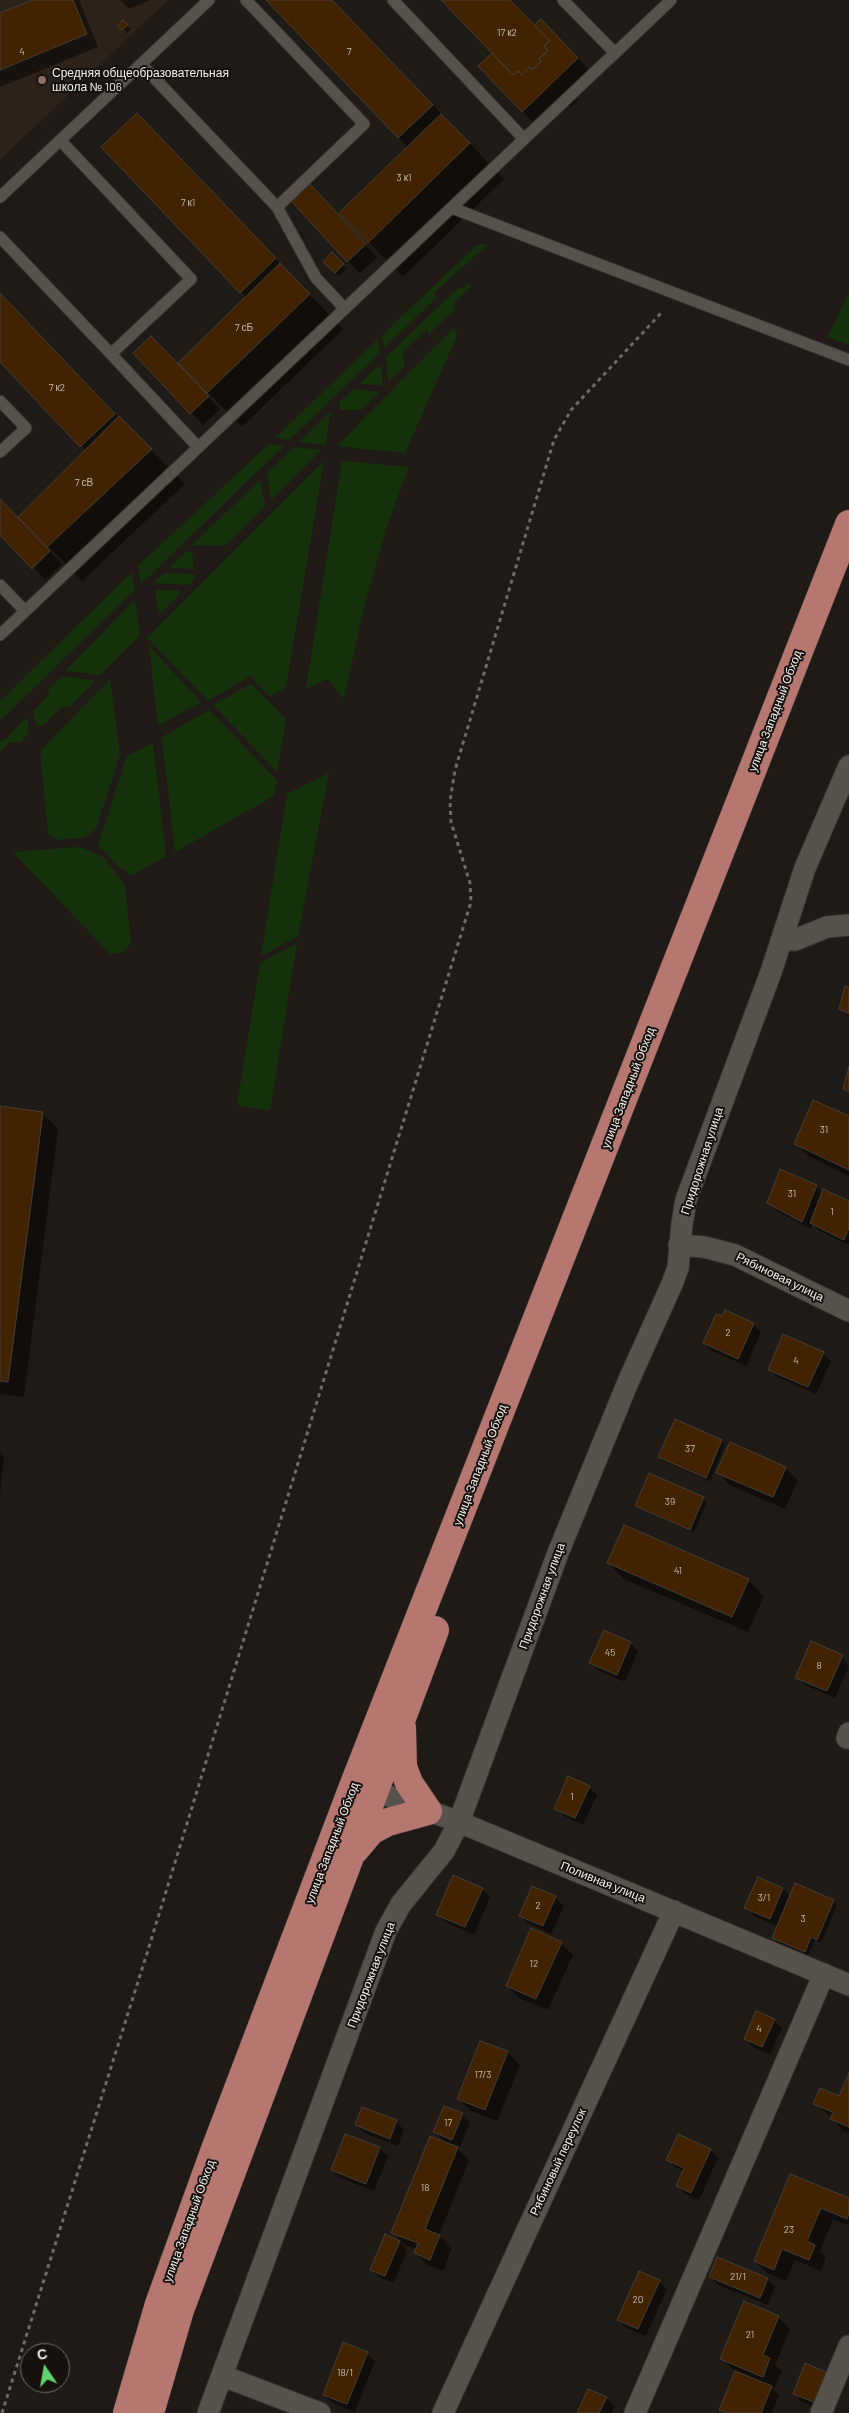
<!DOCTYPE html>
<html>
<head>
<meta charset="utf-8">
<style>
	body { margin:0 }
	#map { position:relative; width:849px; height:2413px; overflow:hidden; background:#1f1a16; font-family:Barlow,sans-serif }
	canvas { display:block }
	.north { position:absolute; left:20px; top:2343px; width:50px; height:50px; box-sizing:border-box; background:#16110d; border:1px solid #706b67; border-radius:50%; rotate:348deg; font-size:14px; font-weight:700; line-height:20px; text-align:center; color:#f6f2ef }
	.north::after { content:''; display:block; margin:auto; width:18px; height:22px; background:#5ed56c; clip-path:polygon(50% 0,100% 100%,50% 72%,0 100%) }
</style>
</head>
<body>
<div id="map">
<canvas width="849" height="2413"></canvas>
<div class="north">С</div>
</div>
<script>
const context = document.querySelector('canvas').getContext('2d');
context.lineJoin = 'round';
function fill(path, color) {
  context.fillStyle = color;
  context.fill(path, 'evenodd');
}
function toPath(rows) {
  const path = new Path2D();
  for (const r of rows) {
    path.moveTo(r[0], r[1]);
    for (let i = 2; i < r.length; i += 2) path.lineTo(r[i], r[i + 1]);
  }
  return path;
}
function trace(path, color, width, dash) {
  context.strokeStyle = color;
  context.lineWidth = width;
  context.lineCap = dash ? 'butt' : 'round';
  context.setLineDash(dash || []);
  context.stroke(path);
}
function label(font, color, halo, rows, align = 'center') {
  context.font = font + ' Barlow,sans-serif';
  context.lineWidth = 4;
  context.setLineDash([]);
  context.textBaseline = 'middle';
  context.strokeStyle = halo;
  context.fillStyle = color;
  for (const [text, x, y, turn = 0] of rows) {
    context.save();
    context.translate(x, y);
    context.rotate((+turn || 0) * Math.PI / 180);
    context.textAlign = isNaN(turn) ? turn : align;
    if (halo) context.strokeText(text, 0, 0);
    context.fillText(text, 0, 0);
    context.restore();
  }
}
fill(toPath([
	[0,0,168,0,0,160]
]), '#2c2219');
fill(toPath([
	[488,244,434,293,437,297,384,348,382,335,477,245],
	[469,283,471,286,454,303,455,309,428,335,427,329,403,352,404,367,388,382,386,357,459,287,462,289],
	[849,292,849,345,828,337],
	[454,327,457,336,405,453,337,446],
	[378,339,380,353,289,440,275,438],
	[376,367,381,367,383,385,359,384],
	[354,389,380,392,361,410,340,410,340,402],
	[331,411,325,445,299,442],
	[269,444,284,446,141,584,138,566],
	[294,447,321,450,271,500,267,473],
	[324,461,286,687,270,697,250,676,208,701,147,638],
	[342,461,409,467,388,523,365,603,344,699,327,679,306,689],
	[260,480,265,506,225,546,192,545],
	[192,551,194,569,169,568,186,552],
	[132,572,135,590,0,721,0,701],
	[164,573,194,574,195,579,189,585,153,583],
	[155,590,179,590,179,595,159,615],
	[135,599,140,635,100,675,65,671],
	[149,646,201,702,158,726],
	[62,676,95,681,70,707,62,707,44,725,36,726,33,712,50,694,47,691],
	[110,679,120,755,96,829,84,838,57,840,48,833,40,751],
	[251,684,286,719,277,772,213,705],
	[209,710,277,780,274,796,175,852,162,737],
	[27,717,29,733,20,743,10,742,0,752,0,741,4,741],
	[153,743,166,856,133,875,118,867,98,844,127,756],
	[329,773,298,936,261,956,287,794],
	[80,847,104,857,125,886,131,943,123,952,110,954,13,852],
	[297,943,270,1111,237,1105,260,963]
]), '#15310c');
fill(toPath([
	[36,0,79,0,98,47,0,87,0,15],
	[120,0,151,0,129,9],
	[268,0,332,0,504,179,403,277,340,213,408,147],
	[443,0,510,0,535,26,553,32,590,71,581,85,585,89,576,98,578,100,571,107,568,104,534,123,522,111,501,60],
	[123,22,131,29,127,33,119,26],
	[137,115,343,329,242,427,179,363,247,298,103,147],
	[322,197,377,257,360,273,348,261],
	[332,254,347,269,339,276,325,262],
	[0,293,119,418,185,484,82,581,48,546,86,451,0,360],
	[163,350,220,409,203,425,134,354],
	[0,500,62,564,45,580,0,533],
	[849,989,849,1017,840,1009],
	[0,1108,42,1113,58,1129,24,1397,0,1394],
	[849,1117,849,1176,808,1156,795,1144],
	[816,1186,823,1193,849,1203,849,1245,819,1231,813,1224,811,1229,777,1211,769,1203],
	[753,1324,761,1332,746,1366,712,1351,704,1343],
	[823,1353,831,1361,816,1394,777,1377,769,1369],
	[676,1421,722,1441,725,1445,710,1481,663,1461,660,1457],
	[0,1452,4,1456,0,1496],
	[785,1468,798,1480,785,1509,730,1485,718,1473],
	[650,1475,703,1498,707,1502,694,1533,640,1509,636,1506],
	[608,1563,748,1580,764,1596,748,1632,624,1579],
	[630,1643,638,1651,625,1682,599,1671,591,1663],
	[842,1656,849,1666,835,1698,805,1685,797,1677],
	[589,1787,597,1795,583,1825,564,1816,556,1808],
	[759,1879,783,1889,791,1897,796,1885,834,1901,837,1905,821,1943,815,1940,808,1955,777,1942,773,1938,778,1926,754,1916,746,1908],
	[533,1888,556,1898,564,1906,551,1934,528,1923,520,1915],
	[482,1889,490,1897,474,1935,445,1922,437,1914],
	[561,1943,573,1955,548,2010,519,1998,507,1986],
	[774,2020,782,2028,770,2054,753,2047,745,2039],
	[481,2042,508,2053,520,2065,497,2121,471,2111,459,2099],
	[849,2077,849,2133,843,2131,832,2118,815,2103,840,2098],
	[462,2114,470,2122,460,2147,453,2144,469,2160,439,2235,452,2248,443,2271,427,2265,415,2253,417,2249,400,2243,407,2250,394,2283,380,2278,372,2270,385,2236,404,2244,393,2232,446,2144,435,2132],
	[396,2122,404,2129,398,2146,364,2133,356,2125],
	[346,2135,380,2149,388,2157,374,2191,340,2178,332,2170],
	[710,2150,718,2158,699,2200,685,2194,678,2186,684,2171,675,2167,667,2159],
	[791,2175,849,2199,849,2226,833,2219,820,2251,826,2258,821,2271,795,2260,786,2281,767,2273,755,2261],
	[639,2272,659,2281,667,2289,646,2336,626,2328,618,2320],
	[710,2277,767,2279,775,2287,768,2305,718,2285],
	[778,2317,790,2329,775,2365,782,2371,775,2388,769,2386,779,2395,772,2413,724,2413,721,2410,736,2372,722,2359],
	[367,2353,375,2361,355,2412,332,2403,324,2395],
	[806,2365,829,2412,802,2402,794,2394],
	[606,2398,614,2406,611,2413,578,2413]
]), '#0007');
const building = toPath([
	[33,0,73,0,87,34,0,70,0,13,33,0],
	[266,0,332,0,433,105,398,138,266,0],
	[441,0,510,0,550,41,544,46,548,51,539,59,541,62,532,70,530,67,522,75,518,71,513,75,441,0],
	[541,19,578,58,522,112,478,66,492,53,513,75,518,71,522,75,530,67,532,70,541,62,539,59,548,51,544,46,550,41,534,25,541,19],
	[123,20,128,25,122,30,117,26,123,20],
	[137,113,276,258,240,293,101,147,137,113],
	[441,114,470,143,368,243,339,213,441,114],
	[310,184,366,244,347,262,291,201,310,184],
	[332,252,344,264,335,273,323,262,332,252],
	[280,263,310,294,207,393,178,363,280,263],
	[0,293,115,414,80,447,0,362,0,293],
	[151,336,209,396,190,414,133,353,151,336],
	[119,416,152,449,47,547,18,517,119,416],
	[0,499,50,551,32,569,0,535,0,499],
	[845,986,849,988,849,1014,839,1009,845,986],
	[849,1067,849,1092,843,1089,849,1067],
	[813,1100,849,1116,849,1170,794,1144,813,1100],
	[0,1106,43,1112,8,1382,0,1381,0,1106],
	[780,1169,817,1185,802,1222,767,1203,780,1169],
	[823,1189,849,1201,849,1228,844,1240,810,1223,823,1189],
	[725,1310,754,1323,738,1359,703,1343,716,1314,722,1316,725,1310],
	[783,1334,824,1352,808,1387,768,1370,783,1334],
	[675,1419,722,1440,706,1478,658,1457,675,1419],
	[730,1442,786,1467,773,1497,716,1473,730,1442],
	[649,1473,704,1497,690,1530,635,1506,649,1473],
	[624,1525,749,1579,732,1617,607,1563,624,1525],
	[604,1630,631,1642,617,1675,589,1663,604,1630],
	[811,1641,843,1655,827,1691,795,1678,811,1641],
	[568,1776,590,1786,575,1818,554,1809,568,1776],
	[453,1875,483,1888,465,1927,436,1915,453,1875],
	[758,1877,783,1888,770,1919,744,1908,758,1877],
	[795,1883,834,1900,817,1940,811,1937,805,1952,772,1938,795,1883],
	[532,1886,556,1896,543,1926,519,1916,532,1886],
	[531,1928,562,1942,536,1999,506,1986,531,1928],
	[756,2011,775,2019,762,2047,744,2039,756,2011],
	[480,2041,508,2051,485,2110,457,2099,480,2041],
	[849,2073,849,2127,830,2119,833,2112,813,2104,820,2088,839,2096,849,2073],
	[444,2106,463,2113,452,2140,433,2132,444,2106],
	[362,2107,397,2120,390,2139,355,2125,362,2107],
	[345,2134,380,2147,366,2184,331,2170,345,2134],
	[678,2134,711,2149,691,2193,676,2186,684,2168,666,2160,678,2134],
	[430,2136,458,2147,425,2229,440,2235,430,2260,414,2253,418,2243,391,2233,430,2136],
	[790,2174,849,2198,849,2214,847,2219,821,2208,807,2241,815,2245,809,2260,782,2249,774,2270,754,2261,790,2174],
	[385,2234,400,2241,385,2276,370,2270,385,2234],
	[717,2257,768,2278,760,2298,709,2277,717,2257],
	[639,2271,660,2280,638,2329,617,2320,639,2271],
	[744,2301,779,2316,763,2355,770,2358,763,2377,720,2359,744,2301],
	[343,2342,368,2352,347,2404,323,2395,343,2342],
	[805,2363,833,2375,821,2405,793,2394,805,2363],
	[735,2371,772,2386,761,2413,726,2413,719,2410,735,2371],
	[588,2389,607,2397,599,2413,577,2413,588,2389]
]);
fill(building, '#422301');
trace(building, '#433e39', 1);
const service = toPath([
	[246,0,364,124,277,207,316,278,345,309],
	[393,0,524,139],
	[563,0,615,53],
	[141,64,277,207],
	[60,140,191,279,111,354,198,447],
	[0,197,209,0],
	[452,208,849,360],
	[0,237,111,354],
	[0,401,26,428,0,452],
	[0,585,25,611],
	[0,635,671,0]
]);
const minor = toPath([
	[782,940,795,940,827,927,849,925],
	[679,1245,704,1247,735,1255,849,1311],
	[847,1738,849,1733],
	[361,1786,459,1822,849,1985],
	[223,2376,320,2413],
	[208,2413,386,1931,401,1904,444,1851,459,1822,558,1553,628,1382,672,1284,678,1268,682,1224,686,1200,771,972,805,868,849,766],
	[443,2413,674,1911],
	[635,2413,824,1974],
	[821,2413,849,2346]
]);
const trunk = toPath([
	[355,1850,371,1831,388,1822,428,1811,409,1783,403,1767,402,1728],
	[127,2413,159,2304,214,2152,354,1784,849,524],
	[150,2413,180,2310,435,1630]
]);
trace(service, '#383432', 13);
trace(minor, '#383432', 23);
trace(trunk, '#383432', 29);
trace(toPath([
	[2,2413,148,1950,471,902,470,883,451,822,450,801,455,770,554,440,571,410,662,312]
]), '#6f6b67', 3, [4, 4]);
trace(service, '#58524d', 11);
trace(minor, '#58524d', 21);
trace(trunk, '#b67770', 28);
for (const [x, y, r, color] of [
	[42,80,5,"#8d6e63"]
]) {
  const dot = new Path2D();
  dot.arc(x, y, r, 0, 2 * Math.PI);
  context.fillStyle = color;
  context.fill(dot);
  trace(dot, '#16110d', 2);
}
label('10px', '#c9beb4', null, [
	["17 к2",507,33],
	["4",22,52],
	["7",349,52],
	["3 к1",404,178],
	["7 к1",188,203],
	["7 сБ",244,328],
	["7 к2",57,388],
	["7 сВ",84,483],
	["31",824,1130],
	["31",792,1194],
	["1",832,1212],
	["2",728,1333],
	["4",796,1361],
	["37",690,1449],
	["39",670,1502],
	["41",678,1571],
	["45",610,1653],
	["8",819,1666],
	["1",572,1797],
	["3/1",764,1898],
	["2",538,1906],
	["3",803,1919],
	["12",534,1964],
	["4",759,2029],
	["17/3",483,2075],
	["17",448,2123],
	["18",425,2188],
	["23",789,2230],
	["21/1",738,2277],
	["20",638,2300],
	["21",750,2335],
	["18/1",345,2373]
]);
label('12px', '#f6f2ef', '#16110d', [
	["Средняя общеобразовательная",52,73],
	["школа № 106",52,87]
], 'left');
label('12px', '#f6f2ef', '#16110d', [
	["улица Западный Обход",775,711,-69],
	["улица Западный Обход",628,1088,-69],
	["Придорожная улица",702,1161,-72],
	["Рябиновая улица",780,1277,26],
	["улица Западный Обход",480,1465,-69],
	["Придорожная улица",542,1596,-70],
	["улица Западный Обход",332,1843,-69],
	["Поливная улица",603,1882,22],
	["Придорожная улица",371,1975,-69],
	["Рябиновый переулок",558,2162,-65],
	["улица Западный Обход",189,2221,-70]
]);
</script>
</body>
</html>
